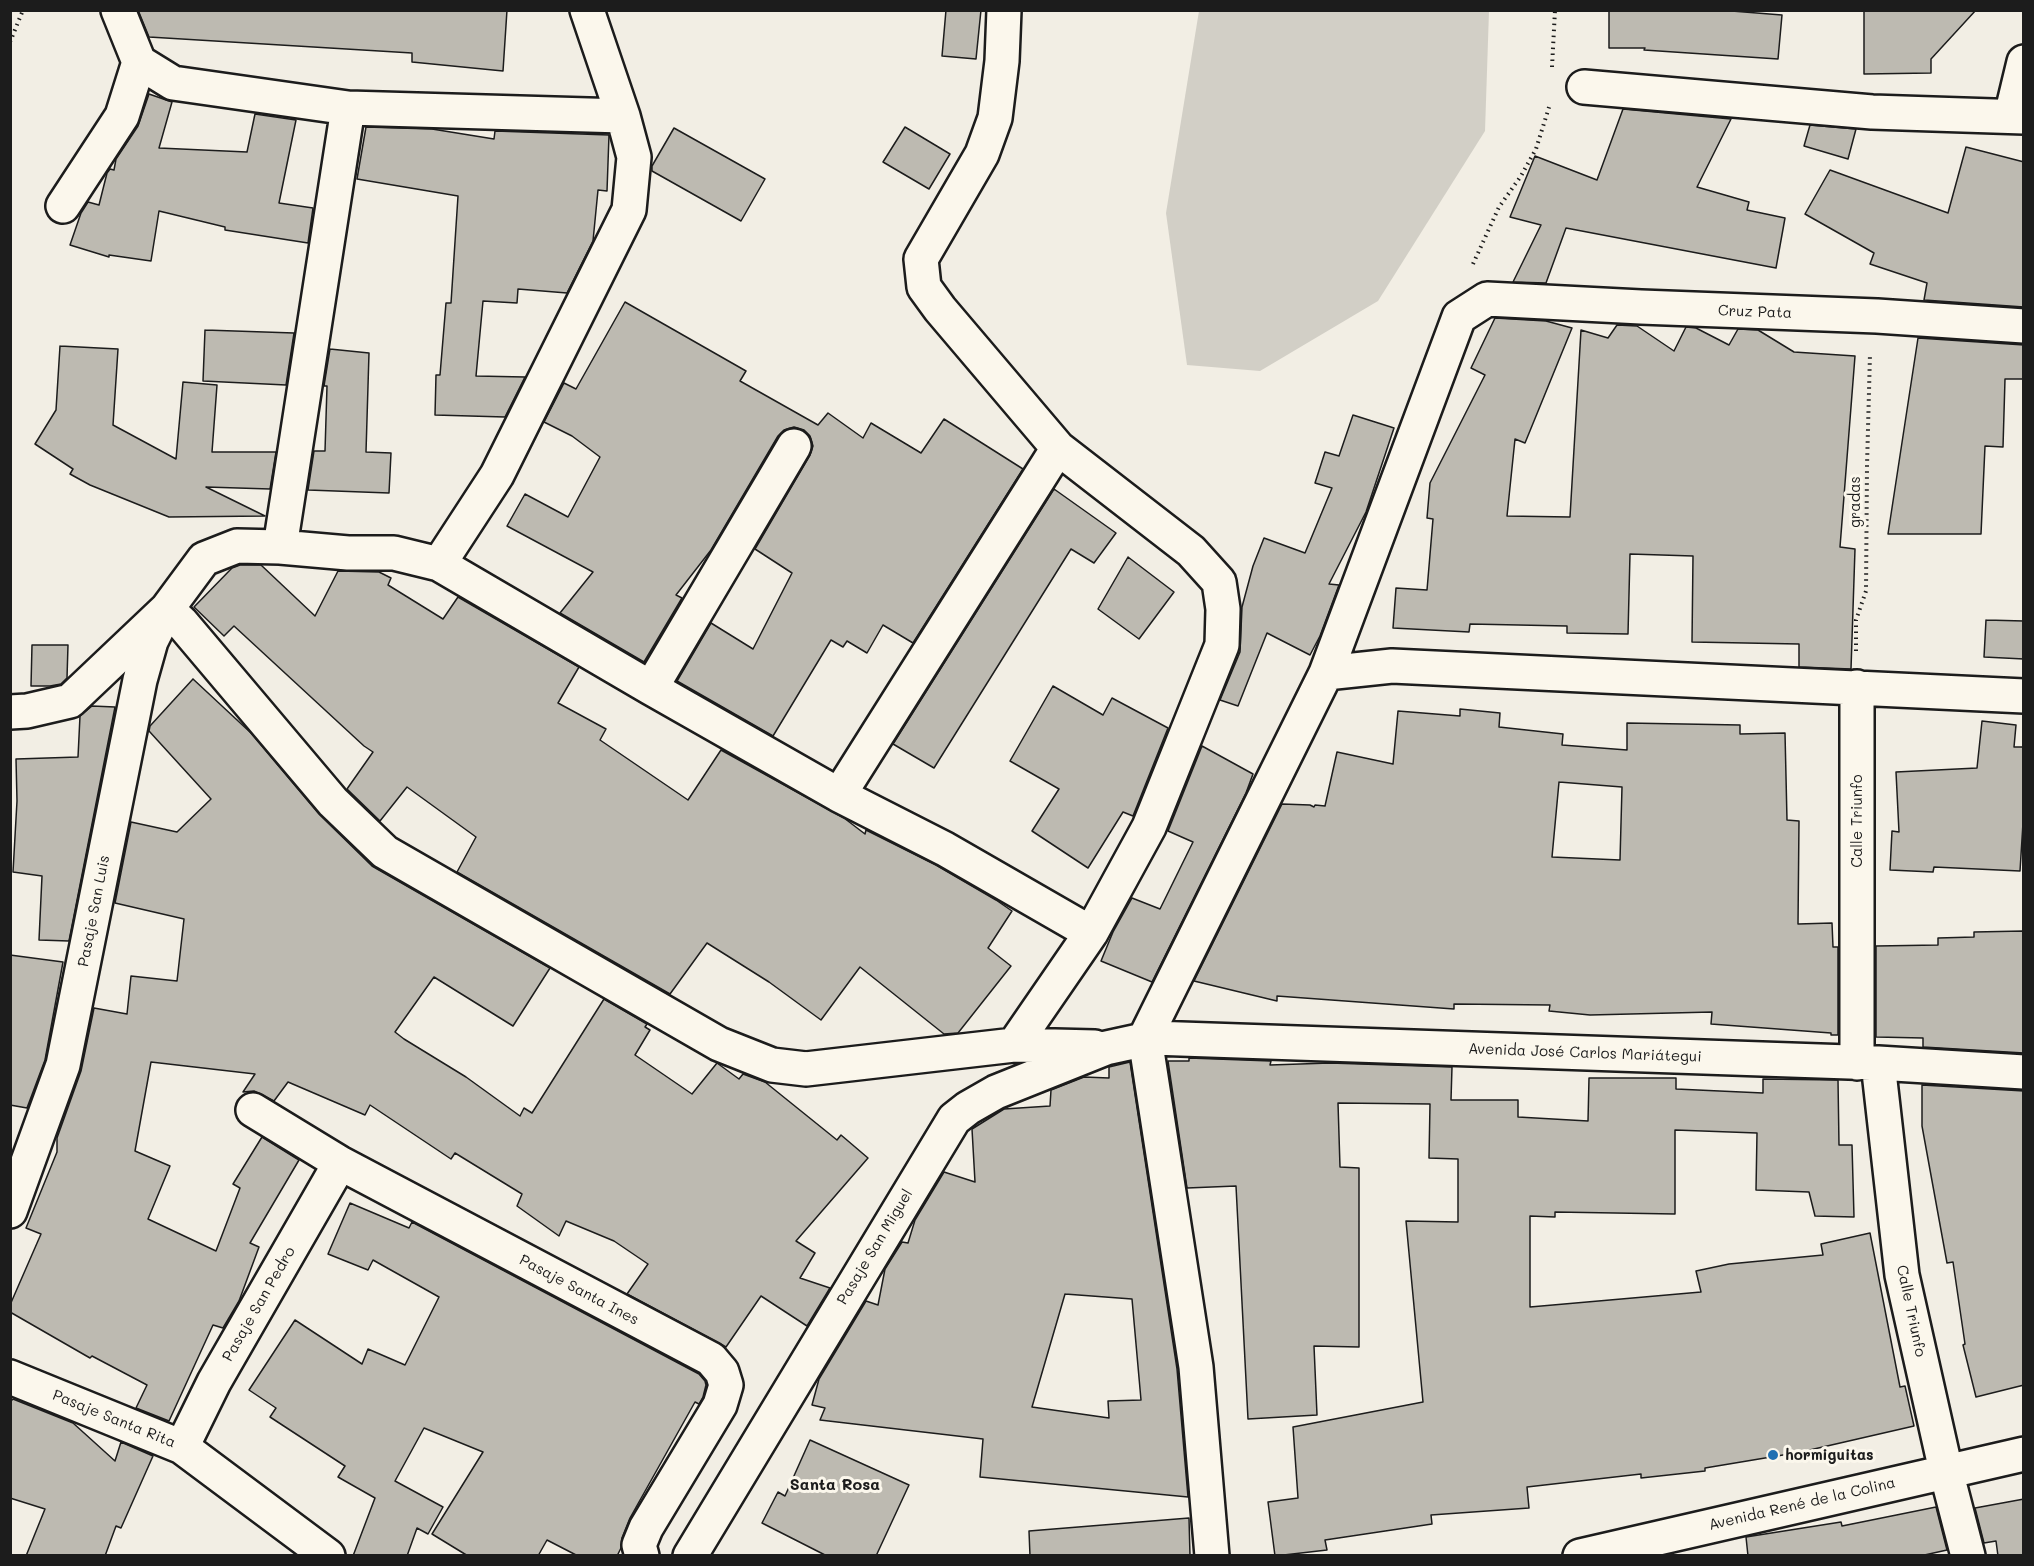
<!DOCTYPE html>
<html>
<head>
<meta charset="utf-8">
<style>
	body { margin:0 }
	#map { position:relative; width:2034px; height:1566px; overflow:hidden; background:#f2eee4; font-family:Mali,sans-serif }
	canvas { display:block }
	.frame { position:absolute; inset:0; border:12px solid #1c1c1c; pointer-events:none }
</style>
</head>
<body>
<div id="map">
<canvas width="2034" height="1566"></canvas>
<div class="frame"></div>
</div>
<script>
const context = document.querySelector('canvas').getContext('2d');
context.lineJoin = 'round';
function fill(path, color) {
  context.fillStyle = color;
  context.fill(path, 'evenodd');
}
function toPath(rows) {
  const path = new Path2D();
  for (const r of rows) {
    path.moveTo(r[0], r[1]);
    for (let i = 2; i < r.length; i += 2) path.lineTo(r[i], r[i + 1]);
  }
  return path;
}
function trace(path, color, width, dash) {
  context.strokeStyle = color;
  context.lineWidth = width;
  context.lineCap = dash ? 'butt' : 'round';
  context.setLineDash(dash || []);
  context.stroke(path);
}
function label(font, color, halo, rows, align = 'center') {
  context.font = font + ' Mali,sans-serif';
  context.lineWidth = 6;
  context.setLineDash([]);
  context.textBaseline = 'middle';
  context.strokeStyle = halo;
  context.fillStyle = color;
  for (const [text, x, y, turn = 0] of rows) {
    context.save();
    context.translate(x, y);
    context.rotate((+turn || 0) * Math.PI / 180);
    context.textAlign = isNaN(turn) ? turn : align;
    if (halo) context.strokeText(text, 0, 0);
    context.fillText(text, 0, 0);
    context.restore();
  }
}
fill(toPath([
	[1199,11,1489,11,1485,131,1378,301,1260,371,1187,365,1166,213]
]), '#d2cfc6');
const building = toPath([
	[138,10,507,10,503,71,412,62,412,53,149,37,138,10],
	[946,10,981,10,976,59,942,56,946,10],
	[1609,10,1719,10,1782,15,1778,59,1644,50,1645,48,1609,48,1609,10],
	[1864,10,1976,10,1931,59,1931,73,1864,74,1864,10],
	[149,94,172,102,159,148,247,152,255,114,296,120,279,203,313,208,308,243,225,230,225,227,159,211,151,261,109,255,109,257,70,245,81,213,88,202,99,205,107,173,110,169,114,170,116,159,138,126,149,94],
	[1623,109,1731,119,1697,187,1749,202,1747,210,1785,218,1776,268,1566,228,1546,283,1513,282,1541,225,1510,217,1535,156,1597,180,1623,109],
	[1810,125,1856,129,1848,159,1804,146,1810,125],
	[366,127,432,129,494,139,495,131,609,135,607,191,598,190,593,241,567,293,518,289,517,303,483,301,476,376,525,377,505,417,435,415,436,375,440,375,446,303,451,303,458,196,357,179,366,127],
	[905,127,950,154,929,189,883,162,905,127],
	[674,128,765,179,741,221,652,171,652,166,674,128],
	[1966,147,2024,162,2024,307,1924,300,1927,283,1870,264,1874,253,1805,214,1830,170,1948,213,1966,147],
	[625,302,746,371,740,381,818,425,828,413,863,438,871,423,921,453,944,419,1023,469,913,643,883,625,867,653,847,641,843,647,831,640,773,736,677,681,711,623,753,649,792,573,755,549,810,455,813,446,810,436,804,430,794,427,784,430,778,436,711,550,676,595,682,598,644,662,560,613,593,572,507,526,525,494,568,517,600,457,572,436,544,422,564,383,576,389,625,302],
	[1495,318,1546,321,1572,328,1525,443,1515,439,1507,516,1570,517,1581,330,1608,338,1617,325,1637,326,1674,351,1686,327,1696,328,1729,345,1738,329,1758,330,1794,352,1855,356,1840,547,1855,549,1851,669,1799,667,1799,644,1692,642,1693,556,1630,554,1628,634,1567,633,1567,626,1470,624,1469,632,1393,628,1396,588,1427,590,1433,519,1427,518,1430,483,1485,375,1471,368,1495,318],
	[205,330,294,333,286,385,203,381,205,330],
	[1918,338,2024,345,2024,379,2005,379,2003,447,1985,446,1981,534,1888,534,1918,338],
	[60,346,118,349,113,425,176,459,183,382,217,385,212,452,276,452,270,489,206,487,265,516,169,517,90,485,70,474,73,469,35,444,56,410,60,346],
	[330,349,369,353,366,452,391,453,389,493,308,490,314,451,325,451,327,386,324,386,330,349],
	[1353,415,1394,428,1366,512,1329,584,1339,585,1320,636,1310,655,1267,633,1238,706,1220,700,1240,652,1242,607,1253,566,1264,538,1305,553,1332,488,1315,483,1325,452,1339,456,1353,415],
	[1054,489,1116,533,1094,563,1071,549,934,768,893,744,1054,489],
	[1128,557,1174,592,1139,639,1098,609,1128,557],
	[240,565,261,565,315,616,338,571,379,572,391,578,388,585,443,619,458,597,579,667,558,703,606,729,600,740,688,800,721,750,844,818,865,834,866,830,936,865,996,900,1012,911,988,948,1011,966,958,1033,944,1034,860,967,821,1020,769,982,707,943,670,994,457,872,476,837,407,787,380,821,347,789,373,752,364,746,234,626,224,636,194,607,232,568,240,565],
	[1986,620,2024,621,2024,659,1984,657,1986,620],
	[32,645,68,645,67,678,61,684,50,686,31,686,32,645],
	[193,679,251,733,319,814,372,866,550,968,513,1026,434,977,395,1032,404,1039,466,1077,520,1116,524,1108,532,1113,604,999,647,1024,645,1027,650,1030,635,1055,692,1094,717,1063,739,1079,743,1074,765,1082,837,1140,841,1135,868,1158,796,1241,815,1253,800,1278,830,1288,807,1326,761,1296,726,1347,627,1294,648,1264,614,1241,566,1221,559,1236,517,1206,522,1194,455,1153,451,1159,370,1105,365,1115,288,1082,274,1101,254,1091,243,1092,255,1074,151,1062,135,1151,170,1166,148,1219,216,1251,240,1188,233,1184,262,1137,299,1160,250,1243,259,1247,239,1301,223,1328,213,1325,169,1421,136,1408,147,1385,92,1356,90,1358,10,1312,10,1305,41,1234,26,1228,57,1152,57,1138,81,1071,94,1008,127,1014,131,976,177,981,184,919,115,903,131,822,177,832,211,799,149,731,150,726,193,679],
	[1053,686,1103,715,1112,698,1168,728,1133,816,1123,812,1088,868,1032,831,1059,789,1010,761,1053,686],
	[92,706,115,707,69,941,39,940,42,876,13,872,17,801,16,759,78,757,80,716,92,706],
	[1460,709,1500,713,1499,727,1563,734,1562,745,1627,750,1627,723,1740,725,1740,734,1785,733,1787,820,1799,821,1798,924,1832,923,1833,947,1838,947,1838,1035,1831,1035,1831,1033,1711,1024,1712,1012,1590,1015,1549,1011,1550,1005,1454,1004,1454,1009,1277,996,1277,1001,1194,981,1282,804,1310,805,1314,807,1315,805,1325,806,1337,752,1393,764,1398,711,1460,716,1460,709],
	[1559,782,1622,787,1620,860,1552,857,1559,782],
	[1982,721,2016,725,2014,747,2024,747,2024,807,2020,871,1934,867,1933,872,1890,870,1892,831,1899,832,1896,772,1977,768,1982,721],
	[1202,746,1253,774,1246,793,1152,982,1101,961,1113,932,1132,898,1160,909,1193,842,1168,831,1202,746],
	[2024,931,2024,1053,1923,1047,1923,1038,1876,1037,1876,946,1938,945,1938,938,1974,937,1974,932,2024,931],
	[10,955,63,962,45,1060,27,1108,10,1105,10,955],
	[1189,1058,1271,1061,1270,1065,1330,1063,1452,1067,1451,1100,1518,1100,1518,1117,1588,1121,1589,1078,1676,1078,1676,1089,1763,1093,1763,1079,1838,1080,1839,1145,1852,1145,1854,1217,1815,1216,1809,1192,1756,1190,1757,1133,1675,1130,1675,1214,1555,1212,1555,1217,1530,1216,1530,1307,1701,1292,1696,1271,1729,1264,1823,1255,1821,1244,1870,1233,1900,1387,1905,1386,1914,1426,1801,1452,1705,1468,1705,1471,1641,1478,1641,1474,1527,1487,1529,1508,1431,1515,1432,1524,1325,1540,1327,1550,1275,1556,1268,1502,1298,1498,1293,1427,1423,1402,1406,1221,1458,1222,1458,1159,1429,1158,1430,1104,1338,1103,1340,1167,1359,1168,1359,1347,1314,1346,1317,1415,1248,1419,1236,1186,1187,1188,1168,1061,1189,1061,1189,1058],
	[1130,1062,1177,1369,1188,1497,980,1477,983,1439,820,1420,825,1408,812,1405,819,1379,866,1301,878,1305,885,1269,902,1242,908,1243,915,1220,944,1172,975,1182,972,1129,1004,1109,1050,1106,1051,1090,1084,1077,1109,1078,1109,1067,1130,1062],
	[1065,1294,1132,1299,1141,1400,1108,1401,1109,1418,1032,1407,1065,1294],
	[1922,1085,2024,1091,2024,1385,1976,1397,1963,1345,1965,1344,1953,1262,1947,1263,1922,1126,1922,1085],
	[350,1203,409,1228,412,1222,699,1374,705,1381,706,1385,703,1397,699,1404,695,1402,630,1518,622,1538,621,1548,617,1556,578,1556,547,1540,538,1556,468,1556,432,1534,483,1452,424,1428,395,1481,443,1507,428,1534,417,1528,407,1556,353,1556,375,1498,338,1477,345,1466,270,1417,276,1408,249,1390,295,1320,362,1364,368,1349,405,1365,439,1297,373,1260,368,1270,328,1254,350,1203],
	[13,1399,73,1423,115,1461,121,1442,153,1456,121,1528,116,1526,105,1556,26,1556,45,1509,10,1498,10,1402,13,1399],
	[810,1440,909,1485,876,1556,827,1556,762,1523,778,1492,785,1496,810,1440],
	[2024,1499,2024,1556,1998,1556,1996,1541,1984,1543,1975,1508,2024,1499],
	[1936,1507,1947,1550,1920,1556,1748,1556,1746,1537,1841,1522,1842,1526,1936,1507],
	[1189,1518,1190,1556,1030,1556,1029,1531,1189,1518]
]);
fill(building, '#bdbab1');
trace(building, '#1c1c1c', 1.5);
const minor = toPath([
	[1004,10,1002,61,995,118,982,154,921,259,924,287,940,309,1058,448,1191,551,1219,582,1223,609,1222,645,1149,827,1091,933,1014,1045],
	[139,62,173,83,348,108,623,116],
	[1584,87,1872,112,2024,117],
	[2011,116,2024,62],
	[63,206,122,116,139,62,118,10],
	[280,547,348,108],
	[439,564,651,688,839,795,945,849,1091,933],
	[167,609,181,622,333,802,385,852,719,1044,772,1065,806,1069,1014,1045,1095,1047],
	[1326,673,1392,666,2024,696],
	[1857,687,1857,1063],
	[651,688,794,446],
	[10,712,27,711,70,701,167,609,204,559,237,546,280,547,348,553,394,553,439,564,497,475,629,210,634,157,623,116,587,10],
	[839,795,1058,448],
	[1878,1063,1902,1275,1946,1471,1968,1556],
	[253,1110,340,1163,711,1359,722,1372,726,1385,720,1405,646,1528,639,1545,642,1556],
	[10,1211,63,1065,140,680,151,641,162,619],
	[10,1377,182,1447,328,1556],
	[182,1447,214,1382,340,1163],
	[690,1556,954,1119,968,1108,996,1092,1106,1048,1152,1038,1878,1063,2024,1072],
	[1212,1556,1196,1367,1145,1038,1326,673,1459,317,1487,299,1641,307,1877,316,2024,326],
	[1580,1556,2024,1454]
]);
trace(minor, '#1c1c1c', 38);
trace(toPath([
	[10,42,23,10],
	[1552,67,1555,10],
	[1473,264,1499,207,1521,176,1536,149,1550,104],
	[1856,651,1856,620,1866,591,1867,466,1870,354]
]), '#1c1c1c', 4, [1.5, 4.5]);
trace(minor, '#fbf7ec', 33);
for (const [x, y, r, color] of [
	[1773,1455,6,"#1f6fb2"]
]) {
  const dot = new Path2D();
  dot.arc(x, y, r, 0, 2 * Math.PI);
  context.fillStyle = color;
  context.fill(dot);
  trace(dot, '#fbf7ec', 2);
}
label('15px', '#1c1c1c', '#fbf7ec', [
	["Cruz Pata",1755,312,2],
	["gradas",1855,502,-90],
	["Calle Triunfo",1857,821,-90],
	["Pasaje San Luis",94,911,-79],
	["Avenida José Carlos Mariátegui",1585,1053,2],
	["Pasaje San Miguel",875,1247,-59],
	["Pasaje Santa Ines",579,1290,28],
	["Pasaje San Pedro",259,1304,-60],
	["Calle Triunfo",1911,1311,78],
	["Pasaje Santa Rita",114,1419,22],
	["Avenida René de la Colina",1802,1504,-13]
]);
label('bold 15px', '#1c1c1c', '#fbf7ec', [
	["hormiguitas",1785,1455]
], 'left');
label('bold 16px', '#1c1c1c', '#fbf7ec', [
	["Santa Rosa",835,1485]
]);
</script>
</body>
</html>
